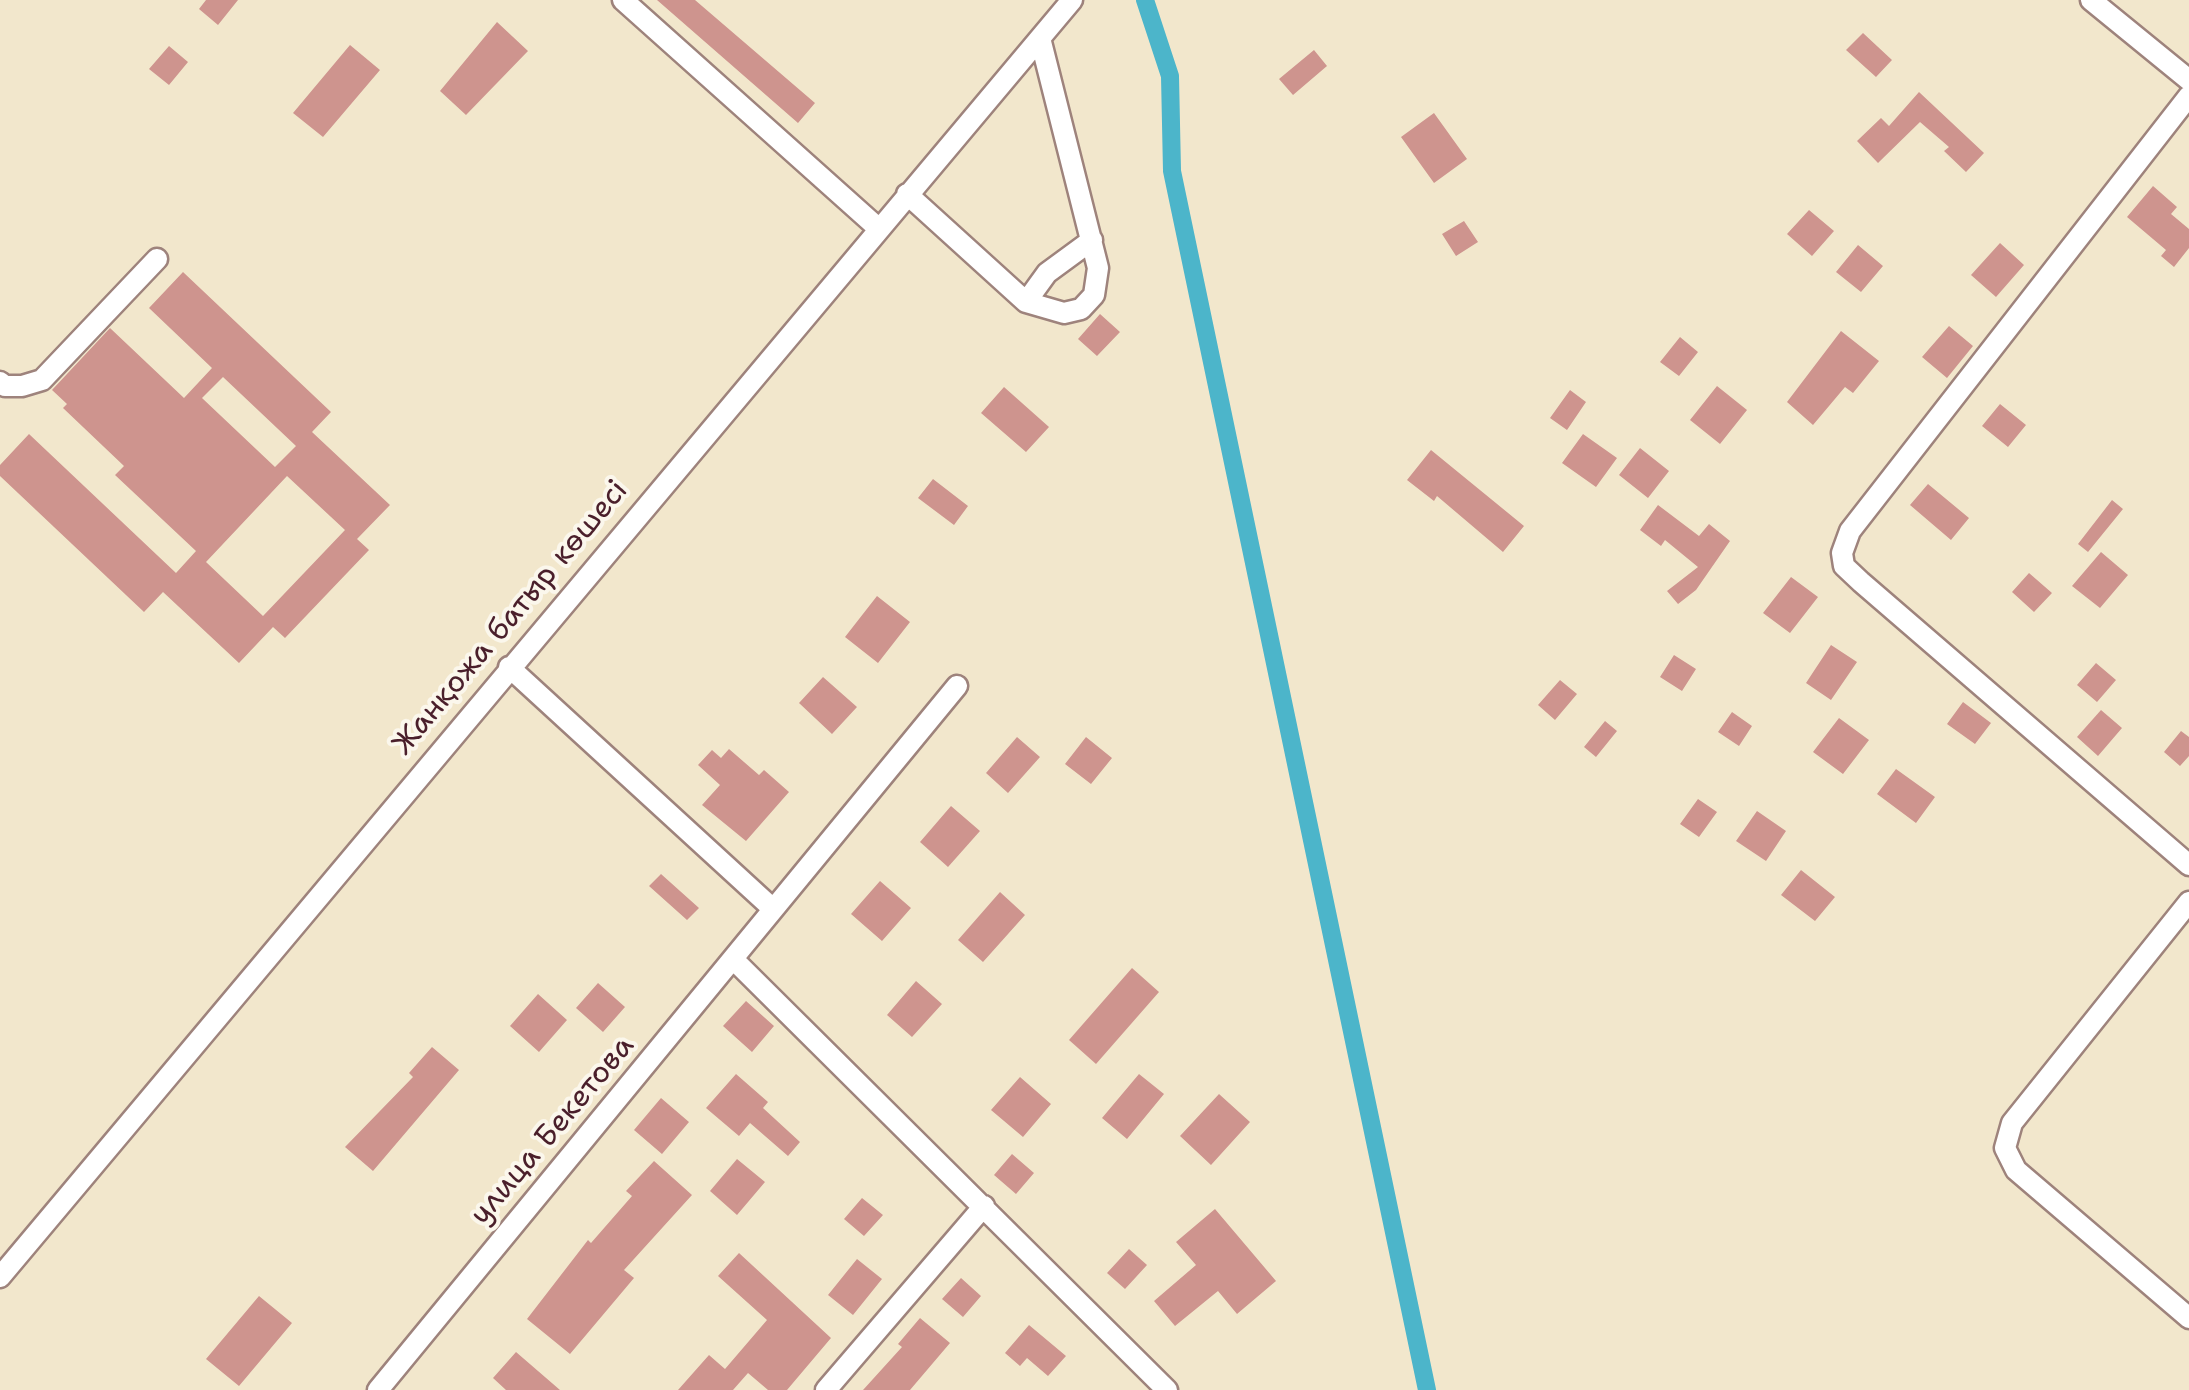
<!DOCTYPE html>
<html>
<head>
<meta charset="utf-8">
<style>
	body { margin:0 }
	canvas { display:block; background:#f2e7cc }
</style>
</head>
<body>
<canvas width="2189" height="1390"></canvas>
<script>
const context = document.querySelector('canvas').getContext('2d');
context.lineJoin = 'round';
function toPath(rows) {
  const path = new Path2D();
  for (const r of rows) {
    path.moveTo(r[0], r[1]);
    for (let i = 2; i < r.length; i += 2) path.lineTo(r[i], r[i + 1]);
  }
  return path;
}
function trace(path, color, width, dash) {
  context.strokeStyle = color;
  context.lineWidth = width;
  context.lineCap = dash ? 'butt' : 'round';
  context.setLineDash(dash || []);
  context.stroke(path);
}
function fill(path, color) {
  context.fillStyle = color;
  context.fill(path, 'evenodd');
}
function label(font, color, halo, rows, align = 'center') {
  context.font = font + ' "Shantell Sans",sans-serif';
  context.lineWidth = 8;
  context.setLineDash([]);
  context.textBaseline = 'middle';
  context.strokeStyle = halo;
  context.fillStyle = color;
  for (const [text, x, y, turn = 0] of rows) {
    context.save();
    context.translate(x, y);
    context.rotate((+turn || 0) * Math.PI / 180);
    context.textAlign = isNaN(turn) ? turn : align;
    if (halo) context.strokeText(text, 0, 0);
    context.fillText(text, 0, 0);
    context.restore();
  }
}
trace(toPath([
	[1145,0,1170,76,1172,171,1427,1390]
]), '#4cb5ca', 18);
fill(toPath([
	[206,0,238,0,218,25,199,9],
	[657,0,695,0,815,103,798,123],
	[497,22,528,51,466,115,440,91],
	[1863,33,1892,60,1876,77,1846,50],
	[350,45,380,70,323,137,293,113],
	[169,46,188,62,169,85,149,69],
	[1314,50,1327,66,1293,95,1279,79],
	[1919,92,1984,153,1966,172,1944,151,1949,147,1920,122,1878,163,1857,141,1881,118,1889,126],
	[1434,113,1467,159,1434,183,1401,137],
	[2153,186,2177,207,2171,214,2189,229,2189,248,2174,267,2161,256,2166,250,2127,217],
	[1809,210,1834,231,1812,256,1787,234],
	[1464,221,1478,242,1456,256,1442,234],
	[2000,243,2024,265,1996,297,1971,275],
	[1858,245,1883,266,1861,292,1836,272],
	[183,272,331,412,312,432,390,505,357,539,369,550,285,638,273,627,239,663,163,592,144,612,0,476,0,465,29,434,176,573,196,551,115,475,124,466,63,408,67,404,52,390,110,328,184,398,212,368,149,308],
	[223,377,296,446,275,467,202,398],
	[287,476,345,530,263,616,206,562],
	[1100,314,1120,332,1097,356,1078,339],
	[1949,326,1973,346,1947,378,1922,357],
	[1841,331,1879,361,1853,393,1845,387,1813,425,1787,402],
	[1680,337,1698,352,1679,376,1660,362],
	[1717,386,1747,410,1720,444,1690,420],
	[1004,387,1049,427,1026,452,981,413],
	[1570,390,1586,402,1567,430,1550,418],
	[2000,404,2026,425,2008,447,1982,426],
	[1583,434,1617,458,1596,487,1562,463],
	[1640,448,1669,471,1648,498,1619,475],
	[1431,450,1524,526,1503,552,1437,496,1434,501,1407,480],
	[933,479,968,506,954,525,918,498],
	[1928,484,1969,518,1951,540,1910,505],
	[2112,500,2123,509,2088,552,2078,544],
	[1658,505,1699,536,1709,524,1730,541,1696,590,1678,604,1667,591,1698,567,1665,540,1661,546,1640,530],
	[2101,552,2128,575,2100,608,2072,586],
	[2029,573,2052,593,2034,612,2012,592],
	[1791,577,1818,597,1790,633,1763,613],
	[877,596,910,622,878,663,845,637],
	[1831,645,1857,662,1831,700,1806,683],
	[1674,655,1696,669,1682,691,1660,677],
	[2096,663,2116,680,2097,702,2077,685],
	[823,677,857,707,832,734,799,703],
	[1560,680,1577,694,1555,720,1538,705],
	[1963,702,1991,723,1975,744,1947,724],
	[2101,710,2122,728,2098,756,2077,737],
	[1732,712,1752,726,1739,746,1718,732],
	[1839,718,1869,740,1843,774,1813,752],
	[1605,721,1617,731,1596,757,1584,747],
	[2181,731,2189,737,2189,756,2180,766,2164,752],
	[1017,737,1040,757,1008,793,986,773],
	[1086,737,1112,758,1091,784,1065,764],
	[729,749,759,775,764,770,789,792,746,841,702,805,720,785,698,765,712,750,721,758],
	[1896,769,1935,797,1916,823,1877,794],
	[1698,799,1717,812,1699,837,1680,824],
	[951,806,980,831,948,867,920,842],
	[1757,811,1786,831,1766,861,1736,841],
	[1801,870,1835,897,1815,921,1781,895],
	[661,874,699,908,687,920,649,886],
	[880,881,911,908,882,941,851,914],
	[1000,892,1025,915,983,962,958,940],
	[1132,968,1159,992,1096,1064,1069,1040],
	[916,981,942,1004,912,1037,887,1015],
	[598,983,625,1007,603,1032,576,1008],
	[538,994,567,1020,539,1052,510,1026],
	[746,1001,774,1026,752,1052,723,1026],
	[432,1047,459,1070,373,1171,345,1147,413,1077,409,1073],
	[736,1074,768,1102,763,1108,800,1142,788,1156,750,1123,739,1136,706,1108],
	[1139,1074,1164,1094,1127,1139,1102,1118],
	[1020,1077,1051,1104,1023,1137,991,1110],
	[1219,1094,1250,1122,1211,1165,1180,1136],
	[661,1098,689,1122,662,1154,634,1130],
	[1012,1154,1034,1173,1016,1194,994,1175],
	[737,1159,765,1182,737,1215,710,1191],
	[654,1161,692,1195,624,1270,634,1278,570,1354,527,1319,588,1240,591,1243,632,1196,626,1191],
	[862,1198,883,1215,864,1236,844,1219],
	[1215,1209,1276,1281,1237,1314,1218,1291,1175,1326,1154,1301,1196,1265,1176,1242],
	[1129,1249,1147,1265,1125,1289,1107,1273],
	[739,1253,831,1338,787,1390,768,1390,748,1373,733,1390,678,1390,709,1355,725,1369,767,1320,718,1276],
	[857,1259,882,1279,853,1315,828,1295],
	[961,1278,981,1296,963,1317,942,1299],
	[259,1296,292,1323,239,1386,206,1359],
	[920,1318,950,1343,910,1390,863,1390,902,1347,898,1344],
	[1029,1325,1066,1356,1048,1376,1027,1358,1020,1366,1005,1353],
	[516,1352,560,1390,506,1390,493,1378]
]), '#ce948e');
const minor = toPath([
	[623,0,878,228],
	[2091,0,2189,80],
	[2189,96,1850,531,1842,553,1844,566,1861,582,2189,865],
	[907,194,1026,302,1064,313,1081,309,1094,295,1098,268,1040,38],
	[1026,302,1047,273,1092,240],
	[0,382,5,386,22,386,42,380,157,259],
	[509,667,772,908],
	[2189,902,2012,1123,2005,1148,2016,1170,2189,1318],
	[734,960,1167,1390],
	[0,1277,1072,0],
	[378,1390,957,686],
	[826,1390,984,1206]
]);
trace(minor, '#9e837c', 25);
trace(minor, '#fff', 20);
label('30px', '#4a1f2b', '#fbf7ec', [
	["Жанқожа батыр көшесі",511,618,-50],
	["улица Бекетова",553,1131,-50]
]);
</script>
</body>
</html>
